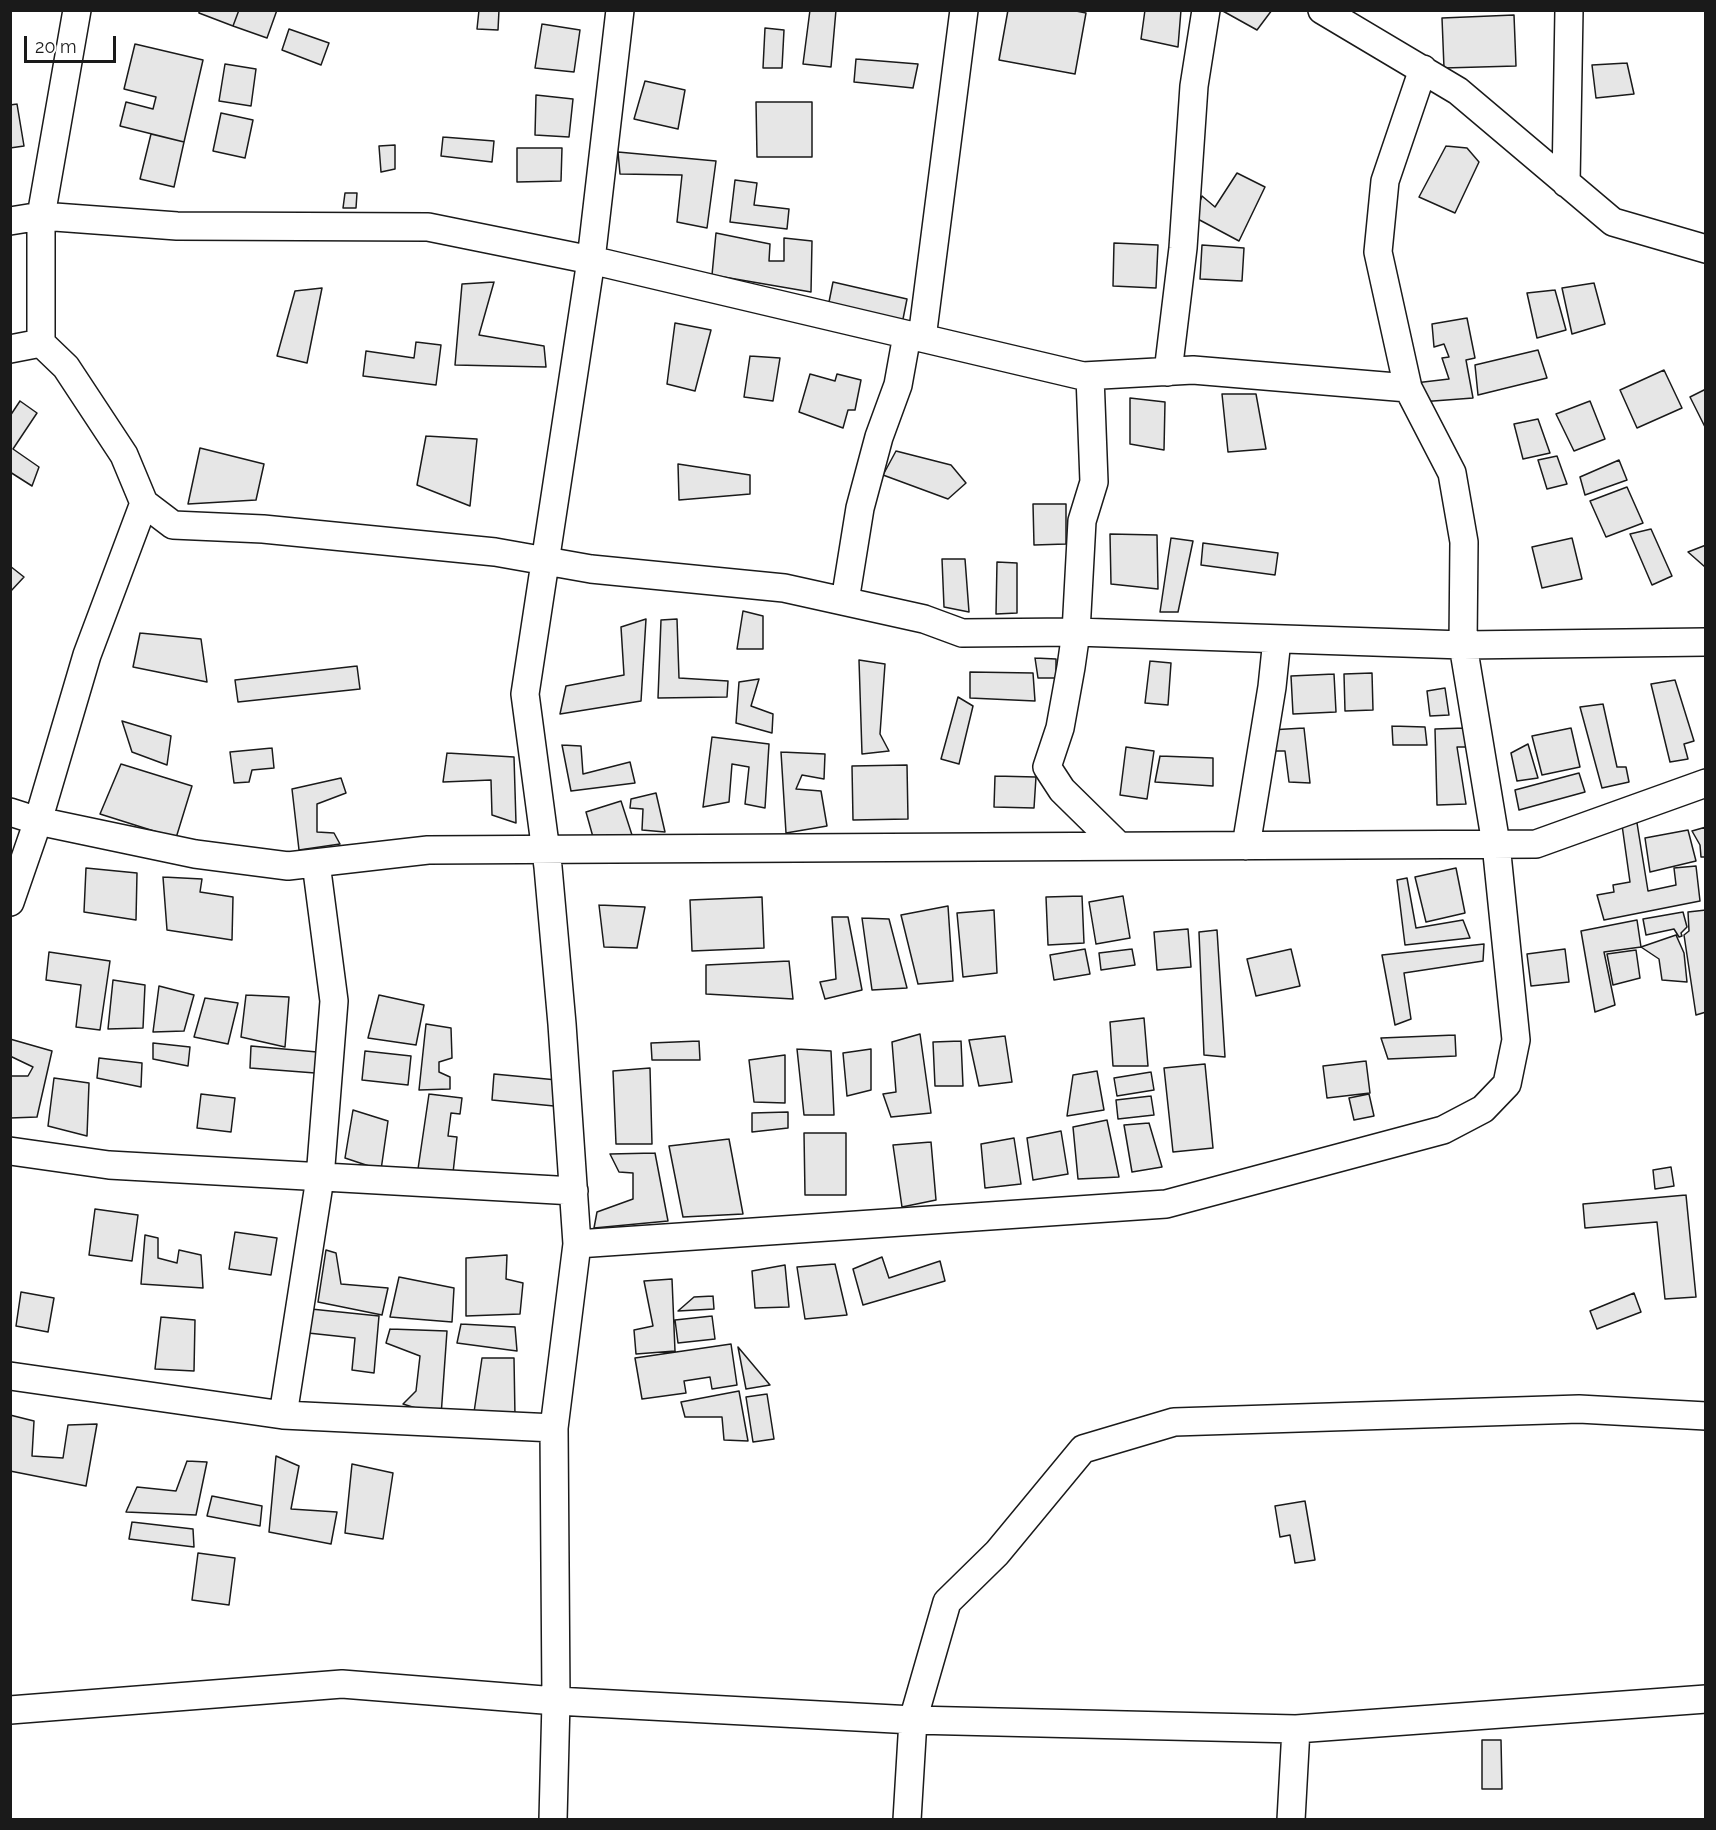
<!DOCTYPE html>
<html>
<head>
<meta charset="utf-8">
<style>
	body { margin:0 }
	#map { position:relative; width:1716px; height:1830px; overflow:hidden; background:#fff; font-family:Raleway,sans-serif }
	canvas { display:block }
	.frame { position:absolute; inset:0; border:12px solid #1a1a1a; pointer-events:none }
	.scale { position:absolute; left:24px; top:36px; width:92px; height:27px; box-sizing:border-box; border:3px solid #1a1a1a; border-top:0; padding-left:8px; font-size:18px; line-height:21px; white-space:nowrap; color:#1a1a1a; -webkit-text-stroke:4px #fff; paint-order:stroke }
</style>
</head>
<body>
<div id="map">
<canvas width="1716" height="1830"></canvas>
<div class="frame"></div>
<div class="scale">20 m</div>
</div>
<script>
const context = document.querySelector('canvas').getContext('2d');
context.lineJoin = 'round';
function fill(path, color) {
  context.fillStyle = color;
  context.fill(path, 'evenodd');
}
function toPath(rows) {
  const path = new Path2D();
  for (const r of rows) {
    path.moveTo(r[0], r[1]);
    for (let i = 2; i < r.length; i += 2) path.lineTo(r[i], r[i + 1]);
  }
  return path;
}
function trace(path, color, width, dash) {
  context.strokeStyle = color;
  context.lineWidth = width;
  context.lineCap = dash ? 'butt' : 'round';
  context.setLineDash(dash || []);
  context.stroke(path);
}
const building = toPath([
	[199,10,239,10,233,26,199,13,199,10],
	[239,10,277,10,267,38,233,26,239,10],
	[479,10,499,10,498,30,477,29,479,10],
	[810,10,836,10,831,67,803,64,810,10],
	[1008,10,1071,10,1086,13,1075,74,999,60,1008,10],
	[1145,10,1181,10,1178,47,1141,39,1145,10],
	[1221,10,1272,10,1257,30,1221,10],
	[1514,15,1516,66,1444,68,1442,18,1514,15],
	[542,24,580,30,574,72,535,68,542,24],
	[765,28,784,30,782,68,763,68,765,28],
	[289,29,329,43,321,65,282,50,289,29],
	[135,44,203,60,184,142,120,126,126,102,153,109,156,97,124,89,135,44],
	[856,59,918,64,913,88,854,82,856,59],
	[1627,63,1634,94,1596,98,1592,65,1627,63],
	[225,64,256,69,251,106,219,101,225,64],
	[645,81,685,90,678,129,634,119,645,81],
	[536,95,573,99,569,137,535,135,536,95],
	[756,102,812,102,812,157,757,157,756,102],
	[17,104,24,146,10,148,10,105,17,104],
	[221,113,253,120,245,158,213,151,221,113],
	[151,134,184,142,174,187,140,179,151,134],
	[443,137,494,141,492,162,441,156,443,137],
	[395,145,395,169,381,172,379,146,395,145],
	[1446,146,1467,148,1479,162,1455,213,1419,197,1446,146],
	[517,148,562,148,561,181,517,182,517,148],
	[618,152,716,161,707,228,677,222,682,175,620,174,618,152],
	[1237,173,1265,187,1239,241,1194,217,1202,196,1215,207,1237,173],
	[735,180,757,183,754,205,789,209,787,229,730,222,735,180],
	[345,193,357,193,356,208,343,208,345,193],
	[716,233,770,244,769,261,784,261,784,238,812,241,811,292,712,275,716,233],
	[1114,243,1158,245,1156,288,1113,286,1114,243],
	[1202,245,1244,248,1242,281,1200,279,1202,245],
	[494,282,479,335,544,346,546,367,455,365,462,284,494,282],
	[833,282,907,299,902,324,828,307,833,282],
	[1594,283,1605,324,1572,334,1562,288,1594,283],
	[322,288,307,363,277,356,295,291,322,288],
	[1555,290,1566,330,1537,338,1527,293,1555,290],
	[1467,318,1475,358,1466,360,1473,398,1420,402,1415,383,1449,379,1442,358,1449,357,1444,344,1434,347,1432,324,1467,318],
	[675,323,711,330,695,391,667,384,675,323],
	[416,342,441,345,436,385,363,376,366,351,414,358,416,342],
	[1538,350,1547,378,1478,395,1475,365,1538,350],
	[750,356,780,358,773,401,744,397,750,356],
	[1664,370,1682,408,1637,428,1620,390,1664,370],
	[810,374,835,381,837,374,861,380,855,410,848,410,843,428,799,412,810,374],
	[1706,389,1706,429,1690,397,1706,389],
	[1222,394,1256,394,1266,449,1228,452,1222,394],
	[1130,398,1165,402,1164,450,1130,444,1130,398],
	[20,401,37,413,13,449,39,467,32,486,10,472,10,416,20,401],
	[1590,401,1605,439,1574,451,1556,414,1590,401],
	[1538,419,1550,453,1523,459,1514,424,1538,419],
	[426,436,477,439,470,506,417,485,426,436],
	[200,448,264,464,256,500,188,504,200,448],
	[896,451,951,465,966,483,948,499,883,475,896,451],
	[1557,456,1567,484,1547,489,1538,460,1557,456],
	[1619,460,1627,480,1585,495,1580,477,1619,460],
	[678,464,750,475,750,494,679,500,678,464],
	[1627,487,1643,523,1606,537,1590,501,1627,487],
	[1033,504,1066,504,1066,544,1034,545,1033,504],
	[1651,529,1672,576,1652,585,1630,534,1651,529],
	[1110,534,1157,535,1158,589,1111,584,1110,534],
	[1171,538,1193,541,1178,612,1160,612,1171,538],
	[1572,538,1582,579,1542,588,1532,547,1572,538],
	[1203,543,1278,553,1275,575,1201,565,1203,543],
	[1706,545,1706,567,1705,567,1688,552,1706,545],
	[942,559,965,559,969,612,944,607,942,559],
	[997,562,1017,563,1017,613,996,614,997,562],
	[10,566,24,577,10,592,10,566],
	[743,611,763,616,763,649,737,649,743,611],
	[646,619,641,701,560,714,566,686,624,675,621,627,646,619],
	[677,619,679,678,728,681,727,697,658,698,661,620,677,619],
	[140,633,201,639,207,682,133,667,140,633],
	[1035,658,1056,659,1056,678,1038,678,1035,658],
	[859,660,885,664,880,734,889,751,862,754,859,660],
	[1150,661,1171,663,1168,705,1145,703,1150,661],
	[357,666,360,689,238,702,235,680,357,666],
	[970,672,1033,673,1035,701,970,698,970,672],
	[1372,673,1373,710,1345,711,1344,674,1372,673],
	[1334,674,1336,712,1293,714,1291,676,1334,674],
	[759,679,751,706,773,714,772,733,736,723,739,682,759,679],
	[1675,680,1694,741,1684,744,1688,759,1670,762,1651,684,1675,680],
	[1445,688,1449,715,1430,716,1427,691,1445,688],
	[958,697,973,706,959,764,941,759,958,697],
	[1603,704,1617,767,1626,767,1629,782,1602,788,1580,707,1603,704],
	[122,721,171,736,167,765,132,752,122,721],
	[1392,726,1425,727,1427,745,1393,745,1392,726],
	[1304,728,1310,783,1289,782,1285,751,1268,751,1270,730,1304,728],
	[1465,728,1468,747,1457,747,1466,804,1437,805,1435,729,1465,728],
	[1571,728,1580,767,1542,775,1532,736,1571,728],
	[712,737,769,744,765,808,745,804,749,767,732,764,729,802,703,807,712,737],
	[1528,744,1538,778,1517,781,1511,753,1528,744],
	[562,745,581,746,583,774,630,762,635,783,571,791,562,745],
	[1126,747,1154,751,1147,799,1120,795,1126,747],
	[272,748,274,768,252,770,249,782,234,783,230,752,272,748],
	[781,752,825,754,824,779,802,775,796,789,821,791,827,826,786,833,781,752],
	[447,753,514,757,516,823,492,815,491,780,443,782,447,753],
	[1160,756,1213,758,1213,786,1155,782,1160,756],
	[121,764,192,786,176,838,100,814,121,764],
	[907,765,908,819,853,820,852,766,907,765],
	[1579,773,1585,792,1519,810,1515,790,1579,773],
	[995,776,1036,777,1034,808,994,807,995,776],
	[341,778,346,793,317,804,317,832,334,833,340,844,299,850,292,789,341,778],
	[656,793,665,832,642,830,643,809,630,808,631,799,656,793],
	[621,801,632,835,593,837,586,812,621,801],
	[1637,823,1648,891,1676,885,1674,868,1696,866,1700,901,1604,920,1597,895,1614,892,1613,885,1630,882,1622,825,1637,823],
	[1706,827,1706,857,1701,857,1700,845,1692,831,1706,827],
	[1688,830,1696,861,1650,872,1645,838,1688,830],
	[86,868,137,873,136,920,84,912,86,868],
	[1456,868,1465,913,1426,922,1415,877,1456,868],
	[163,877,202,879,200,892,233,897,232,940,167,930,163,877],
	[1407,878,1416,928,1463,920,1470,938,1405,945,1397,880,1407,878],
	[1082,896,1084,943,1048,945,1046,897,1082,896],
	[1123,896,1130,938,1096,944,1089,902,1123,896],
	[762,897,764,948,692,951,690,900,762,897],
	[599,905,645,907,637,948,604,947,599,905],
	[948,906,953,981,918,984,901,915,948,906],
	[994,910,997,973,963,977,957,913,994,910],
	[1706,910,1706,1012,1696,1015,1684,935,1689,931,1688,912,1706,910],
	[1683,912,1687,927,1681,933,1682,936,1679,937,1674,929,1646,935,1643,919,1683,912],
	[832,917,848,917,862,990,825,999,820,982,836,979,832,917],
	[862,918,889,919,907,988,872,990,862,918],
	[1637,920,1641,947,1604,952,1615,1005,1595,1012,1581,931,1637,920],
	[1188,929,1191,967,1157,970,1154,932,1188,929],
	[1217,930,1225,1057,1204,1055,1199,932,1217,930],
	[1676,935,1684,953,1687,982,1662,980,1659,959,1641,947,1676,935],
	[1484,944,1483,961,1404,973,1411,1019,1395,1025,1382,955,1484,944],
	[1085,949,1090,974,1054,980,1050,955,1085,949],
	[1132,949,1135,965,1101,970,1099,953,1132,949],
	[1291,949,1300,986,1256,996,1247,959,1291,949],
	[1565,949,1569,982,1531,986,1527,954,1565,949],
	[1636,950,1640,978,1613,985,1607,954,1636,950],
	[49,952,110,961,100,1030,76,1027,81,985,46,980,49,952],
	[789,961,793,999,706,994,706,965,789,961],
	[113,980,145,985,143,1028,108,1029,113,980],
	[159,986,194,995,184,1031,153,1032,159,986],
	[246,995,289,997,285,1047,241,1037,246,995],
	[379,995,424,1005,416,1045,368,1038,379,995],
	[205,998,238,1003,228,1044,194,1037,205,998],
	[1144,1018,1148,1066,1113,1066,1110,1022,1144,1018],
	[426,1024,451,1028,452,1058,439,1062,439,1072,450,1077,450,1089,419,1090,426,1024],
	[920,1034,931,1113,891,1117,883,1094,896,1092,892,1042,920,1034],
	[1455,1035,1456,1056,1388,1059,1381,1038,1455,1035],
	[1005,1036,1012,1082,979,1086,969,1040,1005,1036],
	[10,1039,52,1051,37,1117,10,1118,10,1076,28,1076,33,1067,10,1056,10,1039],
	[699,1041,700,1060,652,1060,651,1043,699,1041],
	[961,1041,963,1086,935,1086,933,1042,961,1041],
	[153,1043,190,1047,188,1066,153,1059,153,1043],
	[251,1046,317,1052,315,1073,250,1068,251,1046],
	[797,1049,831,1051,834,1115,804,1115,797,1049],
	[871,1049,871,1090,847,1096,843,1053,871,1049],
	[365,1051,411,1056,408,1085,362,1080,365,1051],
	[785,1055,785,1103,754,1102,749,1060,785,1055],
	[99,1058,142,1063,141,1087,97,1078,99,1058],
	[1366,1061,1370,1093,1327,1098,1323,1066,1366,1061],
	[1205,1064,1213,1148,1173,1152,1164,1068,1205,1064],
	[650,1068,652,1144,616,1144,613,1071,650,1068],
	[1097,1071,1104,1110,1067,1116,1073,1075,1097,1071],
	[1151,1072,1154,1090,1117,1096,1114,1078,1151,1072],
	[494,1074,557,1080,554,1106,492,1100,494,1074],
	[54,1078,89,1083,87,1136,48,1126,54,1078],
	[201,1094,235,1098,231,1132,197,1128,201,1094],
	[429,1094,462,1098,460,1114,451,1113,448,1136,457,1137,453,1173,418,1169,429,1094],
	[1369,1094,1374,1116,1354,1120,1349,1098,1369,1094],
	[1151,1096,1154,1115,1118,1119,1116,1100,1151,1096],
	[353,1110,388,1121,381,1170,345,1158,353,1110],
	[788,1112,788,1128,752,1132,752,1113,788,1112],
	[1107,1120,1119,1177,1078,1179,1073,1127,1107,1120],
	[1149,1123,1162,1167,1132,1172,1124,1125,1149,1123],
	[1061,1131,1068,1174,1033,1180,1027,1138,1061,1131],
	[804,1133,846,1133,846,1195,805,1195,804,1133],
	[1014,1138,1021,1184,985,1188,981,1144,1014,1138],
	[729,1139,743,1214,683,1217,669,1146,729,1139],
	[931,1142,936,1200,902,1207,893,1145,931,1142],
	[655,1153,668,1221,594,1228,597,1212,633,1199,633,1173,619,1172,610,1154,655,1153],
	[1671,1167,1674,1186,1655,1189,1653,1170,1671,1167],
	[1686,1195,1696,1297,1665,1299,1657,1222,1585,1228,1583,1204,1686,1195],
	[95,1209,138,1215,132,1261,89,1255,95,1209],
	[235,1232,277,1238,271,1275,229,1269,235,1232],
	[145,1235,158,1238,158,1258,177,1263,179,1250,201,1255,203,1288,141,1284,145,1235],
	[326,1250,336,1253,341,1284,388,1288,382,1315,318,1302,326,1250],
	[507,1255,506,1279,523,1283,520,1314,466,1316,466,1258,507,1255],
	[882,1257,889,1278,940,1261,945,1281,863,1305,853,1269,882,1257],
	[835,1264,847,1315,805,1319,797,1267,835,1264],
	[785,1265,789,1307,755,1308,752,1271,785,1265],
	[399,1277,454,1288,452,1322,390,1317,399,1277],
	[672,1279,675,1351,636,1354,634,1330,653,1326,644,1281,672,1279],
	[21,1292,54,1298,48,1332,16,1326,21,1292],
	[1634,1293,1641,1312,1597,1329,1590,1311,1634,1293],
	[713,1296,714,1309,678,1311,694,1297,713,1296],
	[311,1309,379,1316,374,1373,352,1370,355,1338,308,1333,311,1309],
	[712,1316,715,1339,678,1343,675,1320,712,1316],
	[161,1317,195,1320,194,1371,155,1369,161,1317],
	[461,1324,515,1327,517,1351,457,1343,461,1324],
	[390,1329,447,1331,441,1416,403,1404,416,1391,420,1356,386,1343,390,1329],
	[731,1344,737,1385,712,1389,710,1377,684,1381,686,1393,642,1399,635,1358,731,1344],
	[738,1347,770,1385,746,1389,738,1347],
	[482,1358,514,1358,515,1417,473,1419,482,1358],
	[739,1391,748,1441,724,1440,722,1417,685,1417,681,1402,739,1391],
	[767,1394,774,1439,753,1442,746,1397,767,1394],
	[10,1415,34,1421,32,1456,63,1458,68,1425,97,1424,86,1486,10,1471,10,1415],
	[276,1456,299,1466,291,1509,337,1512,331,1544,269,1532,276,1456],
	[187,1461,207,1462,196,1515,126,1512,137,1487,176,1491,187,1461],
	[352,1464,393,1473,383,1539,345,1533,352,1464],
	[212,1496,262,1506,260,1526,207,1516,212,1496],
	[1305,1501,1315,1560,1295,1563,1290,1535,1280,1537,1275,1506,1305,1501],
	[132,1522,193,1529,194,1547,129,1539,132,1522],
	[198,1553,235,1558,229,1605,192,1600,198,1553],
	[1482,1740,1501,1740,1502,1789,1482,1789,1482,1740]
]);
fill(building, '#e6e6e6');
trace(building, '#1a1a1a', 1.5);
const minor = toPath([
	[1322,10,1458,91,1613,222,1706,249],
	[1566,183,1569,10],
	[10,221,41,216,77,10],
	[922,338,964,10],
	[41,343,41,216,177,226,428,227,591,260,1083,376,1193,370,1408,388],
	[10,349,41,343,66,367,124,455,144,503,173,525,263,529,495,552,591,569,784,588,924,619,962,633,1076,632,1463,645,1706,642],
	[1168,372,1183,248,1194,86,1206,10],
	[1090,376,1094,482,1082,521,1076,632,1071,667,1060,728,1047,767,1062,790,1119,846],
	[845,601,860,508,879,437,898,385,907,335],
	[10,812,38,821,195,854,288,866,428,850,1536,844,1706,783],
	[1246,846,1272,687,1277,639],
	[10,902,38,821,87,655,144,503],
	[10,1151,109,1165,574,1191],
	[577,1244,1166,1204,1443,1130,1483,1109,1507,1084,1516,1040,1496,844,1463,645,1464,542,1452,473,1408,388,1378,252,1385,181,1423,69],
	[10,1376,283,1415,554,1428],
	[283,1415,320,1178,334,1001,316,863],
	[1706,1416,1579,1409,1174,1422,1083,1449,997,1553,947,1602,913,1720,1296,1729,1706,1699],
	[10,1710,342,1684,556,1701,913,1720,907,1820],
	[553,1820,556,1701,554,1428,577,1244,562,1024,548,867,525,694,591,260,620,10],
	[1291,1820,1296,1729]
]);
trace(minor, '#1a1a1a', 30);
trace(minor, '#fff', 27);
</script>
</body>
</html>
